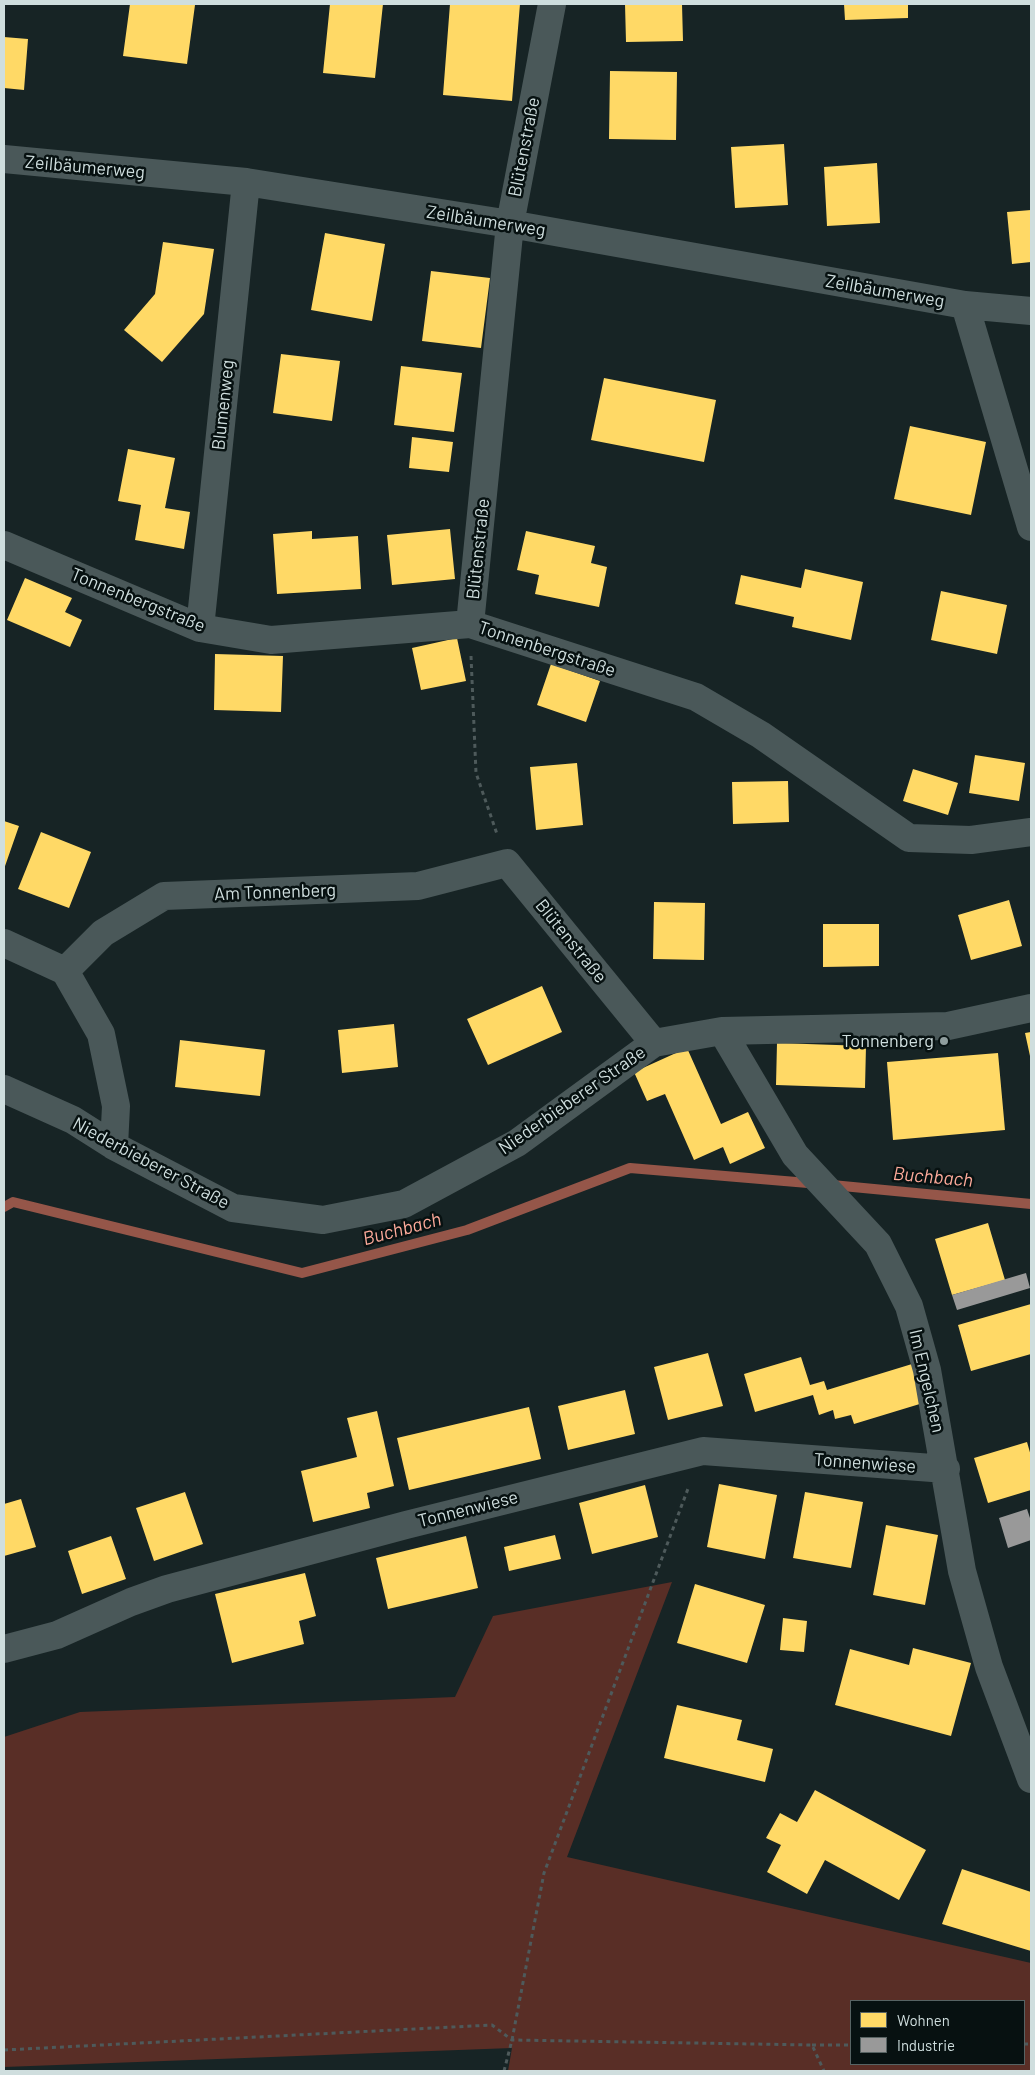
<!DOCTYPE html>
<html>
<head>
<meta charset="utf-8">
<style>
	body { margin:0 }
	#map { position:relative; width:1035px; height:2075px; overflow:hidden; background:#172425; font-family:Barlow,sans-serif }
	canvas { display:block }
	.frame { position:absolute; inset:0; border:5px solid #cfdede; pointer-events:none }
	.legend { position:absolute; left:850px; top:2000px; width:175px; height:65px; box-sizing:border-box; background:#071111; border:1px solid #576363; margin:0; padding:6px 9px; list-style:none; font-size:15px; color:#cfdede }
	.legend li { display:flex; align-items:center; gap:10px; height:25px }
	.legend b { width:25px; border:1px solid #576363 }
</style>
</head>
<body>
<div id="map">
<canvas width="1035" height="2075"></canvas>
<div class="frame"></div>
<ul class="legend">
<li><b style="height:14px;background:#ffd966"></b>Wohnen</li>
<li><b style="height:14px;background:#999"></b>Industrie</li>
</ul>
</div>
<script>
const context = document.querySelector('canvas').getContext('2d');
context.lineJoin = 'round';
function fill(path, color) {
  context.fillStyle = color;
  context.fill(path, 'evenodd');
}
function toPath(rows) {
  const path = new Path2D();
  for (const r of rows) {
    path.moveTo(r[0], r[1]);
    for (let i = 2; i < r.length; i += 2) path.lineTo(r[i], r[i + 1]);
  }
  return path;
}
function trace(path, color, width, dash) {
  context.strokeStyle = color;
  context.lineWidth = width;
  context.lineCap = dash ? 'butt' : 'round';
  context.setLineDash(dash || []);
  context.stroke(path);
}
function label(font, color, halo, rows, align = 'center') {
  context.font = font + ' Barlow,sans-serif';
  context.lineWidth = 5;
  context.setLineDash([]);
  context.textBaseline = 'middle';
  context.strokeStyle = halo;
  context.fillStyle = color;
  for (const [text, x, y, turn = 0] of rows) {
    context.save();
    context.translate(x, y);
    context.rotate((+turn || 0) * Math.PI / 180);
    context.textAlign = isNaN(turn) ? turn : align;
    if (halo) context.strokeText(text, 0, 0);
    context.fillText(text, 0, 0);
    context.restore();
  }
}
fill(toPath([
	[672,1582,567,1857,1031,1963,1031,2071,508,2071,512,2048,4,2067,4,1737,80,1712,455,1697,493,1616],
	[851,2001,1024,2001,1024,2064,851,2064]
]), '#592e26');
fill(toPath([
	[130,4,195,5,187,64,123,56],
	[330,4,383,4,375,78,323,73],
	[450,4,520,4,512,101,443,95],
	[625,4,682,4,683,41,626,42],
	[844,4,908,4,908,18,845,20],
	[4,37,28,39,24,90,4,88],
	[610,71,677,72,676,140,609,139],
	[784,144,788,205,735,208,731,147],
	[877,163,880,223,827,226,824,167],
	[1031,210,1031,262,1012,264,1007,212],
	[325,233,385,244,372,321,311,310],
	[163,242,214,249,204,314,162,362,124,330,155,294],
	[431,271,490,278,481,348,422,341],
	[281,354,340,361,332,421,273,413],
	[401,366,462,373,454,432,394,425],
	[604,378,716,400,704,462,591,440],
	[910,426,986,442,971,515,894,499],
	[412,437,453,442,449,472,409,468],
	[128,449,175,458,165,508,190,512,184,549,135,540,141,505,118,501],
	[450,529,455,579,392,585,387,535],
	[312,531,312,539,358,536,361,589,277,594,273,534],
	[526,531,595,546,591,563,607,567,599,607,535,594,539,575,517,570],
	[805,569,863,582,851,640,792,627,794,617,735,604,741,575,801,588],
	[25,578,72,598,65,612,82,620,70,647,7,620],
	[941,591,1007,605,997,654,931,640],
	[457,638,466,681,421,690,412,648],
	[215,654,283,656,281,712,214,710],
	[551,664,600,681,586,722,537,705],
	[975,755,1025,763,1019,801,969,793],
	[577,763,583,825,536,830,530,767],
	[913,769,958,783,948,815,903,801],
	[788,781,789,822,733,824,732,782],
	[4,821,19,826,4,869],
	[41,832,91,852,69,908,18,889],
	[1009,900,1022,946,971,960,958,915],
	[654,902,705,903,704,960,653,959],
	[823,924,879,924,879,966,823,967],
	[542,986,562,1032,488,1065,467,1019],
	[394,1024,398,1067,342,1073,338,1030],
	[1031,1032,1031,1056,1030,1056,1025,1033],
	[180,1040,265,1050,260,1096,175,1087],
	[777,1043,866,1046,865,1088,776,1085],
	[687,1048,721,1124,748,1112,765,1148,730,1164,723,1147,694,1160,665,1094,647,1101,634,1072],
	[998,1053,1005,1130,893,1140,887,1062],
	[988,1223,1005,1280,952,1295,935,1239],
	[1031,1304,1031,1354,971,1371,958,1325],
	[708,1353,723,1406,668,1420,654,1367],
	[801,1357,810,1385,824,1381,827,1390,912,1364,923,1403,854,1424,851,1415,835,1419,833,1410,819,1415,813,1395,755,1412,744,1374],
	[625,1390,635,1434,568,1450,558,1406],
	[529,1407,541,1459,409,1490,397,1438],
	[377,1411,394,1486,367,1493,370,1508,313,1522,301,1471,357,1457,347,1418],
	[1027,1442,1031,1456,1031,1490,988,1503,974,1458],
	[719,1484,777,1495,765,1559,707,1547],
	[645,1485,658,1537,592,1554,579,1503],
	[185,1492,203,1544,154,1561,136,1508],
	[805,1492,863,1502,851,1568,793,1558],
	[21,1499,36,1547,4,1556,4,1504],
	[886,1525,938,1535,925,1605,873,1595],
	[555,1535,561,1559,509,1571,504,1547],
	[111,1536,126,1579,82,1594,68,1551],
	[466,1536,478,1588,388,1609,376,1558],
	[305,1573,316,1616,299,1621,304,1644,232,1663,215,1594],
	[695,1584,765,1605,747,1663,677,1643],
	[783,1618,807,1621,804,1652,780,1650],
	[913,1648,971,1663,951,1736,835,1705,850,1649,909,1665],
	[677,1705,742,1720,737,1740,773,1749,765,1782,664,1758],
	[815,1790,926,1850,899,1900,825,1860,807,1894,767,1872,781,1845,766,1838,780,1813,797,1822],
	[962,1869,1031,1892,1031,1951,942,1924]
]), '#ffd966');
fill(toPath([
	[1026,1273,1030,1288,957,1310,952,1295],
	[1027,1509,1031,1521,1031,1540,1008,1548,999,1518]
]), '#999');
trace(toPath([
	[832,1185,1031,1204],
	[4,1207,13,1202,302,1273,467,1230,630,1168,808,1183]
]), '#955649', 10);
trace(toPath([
	[471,656,476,773,497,834],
	[1024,2044,1031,2044],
	[812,2045,851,2045],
	[4,2050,492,2025,512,2040,812,2045,824,2071],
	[504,2071,512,2040,544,1873,689,1486]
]), '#4e5a5b', 3, [4, 4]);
trace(toPath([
	[4,159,246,182,510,224,965,305,1031,311],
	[965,305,1031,527],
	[4,545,200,628,271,640,470,624,696,697,761,735,909,838,971,840,1031,832],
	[470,624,510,224,552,4],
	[200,628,246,182],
	[4,943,65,971,101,1034,116,1106,114,1146],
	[65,971,103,933,164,896,418,886,507,863,654,1043],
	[722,1031,795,1155,878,1244,909,1306,927,1370,962,1571,989,1667,1031,1779],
	[4,1089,73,1120,114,1146,233,1208,323,1220,404,1204,517,1143,654,1043,722,1031,948,1026,1031,1008],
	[4,1649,57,1635,131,1602,167,1589,406,1525,703,1451,946,1469]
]), '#4a5859', 28);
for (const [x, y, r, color] of [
	[944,1041,5,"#8f9d9d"]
]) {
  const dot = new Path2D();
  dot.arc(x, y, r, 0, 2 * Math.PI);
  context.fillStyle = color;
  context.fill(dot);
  trace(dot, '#071111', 2);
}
label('18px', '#cfdede', '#071111', [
	["Blütenstraße",524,147,-79],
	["Zeilbäumerweg",85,167,5],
	["Zeilbäumerweg",486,221,9],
	["Zeilbäumerweg",885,291,10],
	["Blumenweg",223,405,-84],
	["Blütenstraße",478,549,-84],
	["Tonnenbergstraße",138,600,22],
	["Tonnenbergstraße",547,649,18],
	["Am Tonnenberg",275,892,-2],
	["Blütenstraße",571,941,51],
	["Niederbieberer Straße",572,1100,-35],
	["Niederbieberer Straße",151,1163,28],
	["Im Engelchen",927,1381,77],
	["Tonnenwiese",865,1463,4],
	["Tonnenwiese",468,1509,-14]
]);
label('18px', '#cfdede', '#071111', [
	["Tonnenberg",934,1041]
], 'right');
label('italic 19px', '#feab9b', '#071111', [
	["Buchbach",933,1177,5],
	["Buchbach",402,1229,-15]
]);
</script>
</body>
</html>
